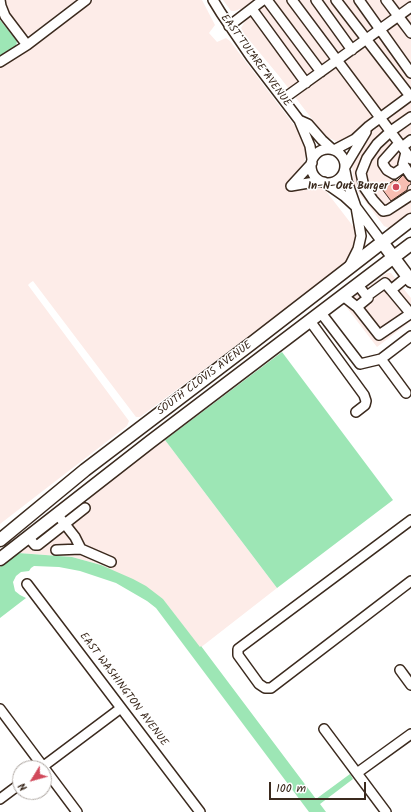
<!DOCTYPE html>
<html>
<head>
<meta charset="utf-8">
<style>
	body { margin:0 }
	#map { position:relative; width:411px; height:812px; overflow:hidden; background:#fff; font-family:Kalam,sans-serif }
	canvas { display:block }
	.north { position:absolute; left:12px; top:760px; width:40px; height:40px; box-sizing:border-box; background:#fff; border:1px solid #b1aaa5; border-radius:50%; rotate:233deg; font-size:11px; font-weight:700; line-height:16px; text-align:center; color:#3b2a1e }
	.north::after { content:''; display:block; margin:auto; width:14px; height:18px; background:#d1495b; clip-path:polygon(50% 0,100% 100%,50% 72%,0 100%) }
	.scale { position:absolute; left:269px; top:782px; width:97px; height:18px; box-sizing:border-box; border:2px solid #3b2a1e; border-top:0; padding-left:5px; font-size:12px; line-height:14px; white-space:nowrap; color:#3b2a1e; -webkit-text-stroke:3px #fff; paint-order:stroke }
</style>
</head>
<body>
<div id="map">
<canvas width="411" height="812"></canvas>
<div class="north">N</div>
<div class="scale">100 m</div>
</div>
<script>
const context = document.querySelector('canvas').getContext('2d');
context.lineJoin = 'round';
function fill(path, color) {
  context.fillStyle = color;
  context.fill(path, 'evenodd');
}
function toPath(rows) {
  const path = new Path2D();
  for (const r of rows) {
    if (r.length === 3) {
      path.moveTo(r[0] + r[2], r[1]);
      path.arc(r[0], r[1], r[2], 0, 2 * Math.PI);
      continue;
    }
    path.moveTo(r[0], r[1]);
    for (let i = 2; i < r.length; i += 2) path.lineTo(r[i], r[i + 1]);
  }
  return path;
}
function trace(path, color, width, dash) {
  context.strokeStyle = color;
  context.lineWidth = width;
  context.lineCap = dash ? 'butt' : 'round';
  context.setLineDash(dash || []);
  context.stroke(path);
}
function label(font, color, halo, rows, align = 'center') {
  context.font = font + ' Kalam,sans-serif';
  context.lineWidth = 3;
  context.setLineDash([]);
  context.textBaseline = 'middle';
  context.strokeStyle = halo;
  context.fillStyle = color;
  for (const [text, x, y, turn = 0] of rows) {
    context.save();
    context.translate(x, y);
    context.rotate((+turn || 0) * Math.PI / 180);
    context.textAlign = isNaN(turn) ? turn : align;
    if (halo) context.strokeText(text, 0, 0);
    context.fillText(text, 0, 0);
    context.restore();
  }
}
fill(toPath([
	[6,0,76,0,30,35,26,35,7,11],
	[93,0,202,0,215,25,209,33,217,42,226,38,230,41,297,129,304,141,306,153,304,164,293,178,317,185,326,191,366,243,365,249,140,417,136,417,33,281,30,283,28,285,129,421,127,426,0,524,0,68,22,54],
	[223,0,411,0,411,216,391,229,384,226,359,193,354,185,352,165,366,143,355,133,347,139,338,142,327,137,315,123,279,76,245,35,241,28,247,18,240,9,235,11,231,11],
	[387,273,391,273,411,298,411,321,377,347,344,304],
	[165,440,277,588,200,648,163,599,101,565,72,557,18,553,89,501,87,498]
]), '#fdece8');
fill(toPath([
	[0,20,17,41,16,47,0,57],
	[282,352,393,500,277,588,165,440],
	[18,553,72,557,101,565,133,579,146,586,163,599,200,647,201,646,316,799,350,774,353,779,320,804,326,812,309,812,156,608,147,601,116,583,80,571,59,567,34,566,31,568,29,571,21,572,16,576,13,582,15,591,20,595,26,598,0,618,0,567]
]), '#9de6b5');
const building = toPath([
	[403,175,408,181,411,182,411,184,408,186,407,190,391,201,382,189,394,180,397,181,403,175]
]);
fill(building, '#f8beb2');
trace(building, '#3b2a1e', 1);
const minor = toPath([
	[0,0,1,6,5,16,27,45],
	[213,0,221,13,251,57,299,120,310,146,312,159],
	[267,0,321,72],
	[292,0,411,159],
	[316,0,352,50],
	[336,0,410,96],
	[359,0,411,73],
	[386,0,411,33],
	[252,9,306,83],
	[229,26,263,0],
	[0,62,27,45,86,0],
	[283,99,411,7],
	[411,117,391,131,377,144,367,158,361,173,364,187,373,200,383,211,388,210,411,195],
	[299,120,308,124,322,140,332,149],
	[399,143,383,161,383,164,387,170,394,174,404,167],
	[402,147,411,140],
	[328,166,17],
	[334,150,355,139,369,126,411,95],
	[406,152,403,164,411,176],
	[312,163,291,186,320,181],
	[345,167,366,132],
	[345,171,347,181,356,207,361,236,358,249,349,267],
	[324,182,344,196,356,207,382,242],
	[408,276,391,290,411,314],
	[343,296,357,307,368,298,358,285],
	[367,296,385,283,391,290],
	[357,307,379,335,410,314],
	[321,313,360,364,381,359,411,336],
	[310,321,364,395,366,401,365,405,356,412],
	[381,359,406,393],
	[57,514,75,537,81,549,111,562],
	[411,520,242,646,238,649,238,655,259,684,265,688,271,688,411,581],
	[28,537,35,545,38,545,85,508],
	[56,550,81,549],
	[27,584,200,812],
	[400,670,411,685],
	[0,709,77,812],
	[324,729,386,812],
	[41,768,121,708],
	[357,773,411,734],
	[0,799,20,784]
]);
const major = toPath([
	[382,242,411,281],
	[0,540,85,470,252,343,411,220],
	[0,559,150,442,411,244]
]);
trace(minor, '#3b2a1e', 12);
trace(major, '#3b2a1e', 15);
trace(minor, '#fff', 9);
trace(major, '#fff', 12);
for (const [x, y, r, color] of [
	[396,187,4,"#d1495b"]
]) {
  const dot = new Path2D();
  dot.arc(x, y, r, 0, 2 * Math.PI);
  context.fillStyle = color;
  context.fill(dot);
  trace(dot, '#fff', 1.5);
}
label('11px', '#3b2a1e', '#fff', [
	["EAST TULARE AVENUE",255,61,54],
	["SOUTH CLOVIS AVENUE",205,379,-37],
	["EAST WASHINGTON AVENUE",123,690,53]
]);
label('bold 11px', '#3b2a1e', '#fff', [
	["In-N-Out Burger",388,187]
], 'right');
</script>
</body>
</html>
